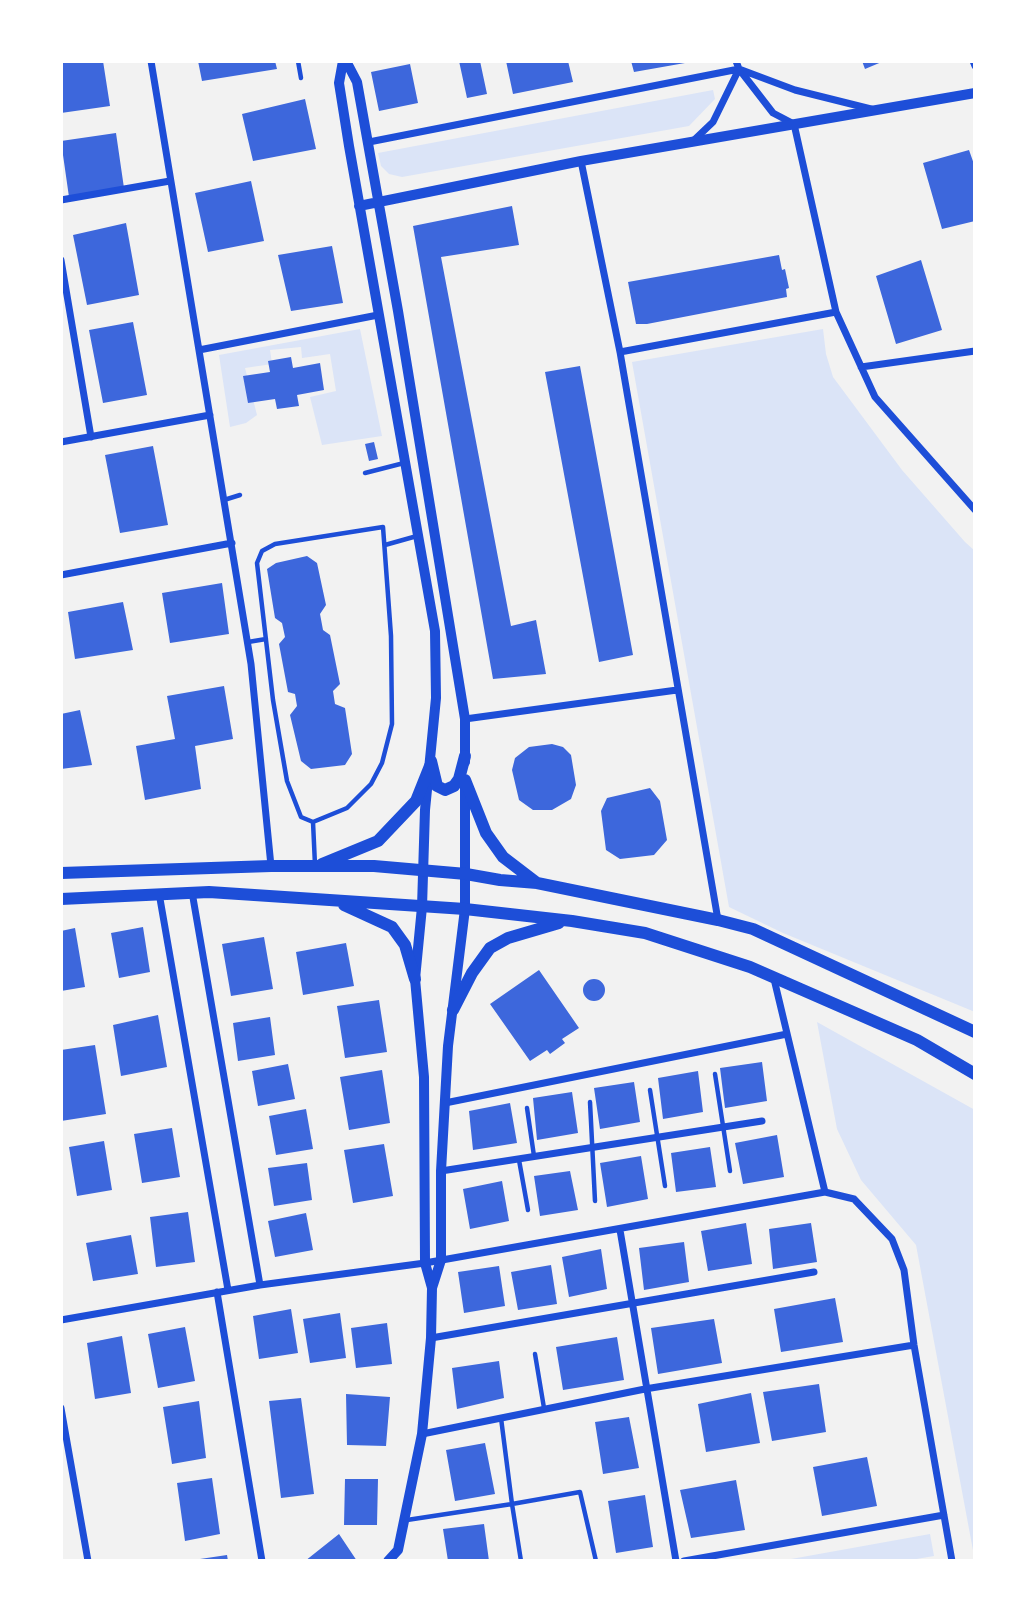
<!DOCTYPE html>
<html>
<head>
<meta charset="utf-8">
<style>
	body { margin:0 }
	#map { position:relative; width:1036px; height:1622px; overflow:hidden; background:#f2f2f2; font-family:"Source Sans 3",sans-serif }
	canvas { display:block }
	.frame { position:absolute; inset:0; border:63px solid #fff; pointer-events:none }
</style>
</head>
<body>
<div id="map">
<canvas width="1036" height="1622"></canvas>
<div class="frame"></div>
</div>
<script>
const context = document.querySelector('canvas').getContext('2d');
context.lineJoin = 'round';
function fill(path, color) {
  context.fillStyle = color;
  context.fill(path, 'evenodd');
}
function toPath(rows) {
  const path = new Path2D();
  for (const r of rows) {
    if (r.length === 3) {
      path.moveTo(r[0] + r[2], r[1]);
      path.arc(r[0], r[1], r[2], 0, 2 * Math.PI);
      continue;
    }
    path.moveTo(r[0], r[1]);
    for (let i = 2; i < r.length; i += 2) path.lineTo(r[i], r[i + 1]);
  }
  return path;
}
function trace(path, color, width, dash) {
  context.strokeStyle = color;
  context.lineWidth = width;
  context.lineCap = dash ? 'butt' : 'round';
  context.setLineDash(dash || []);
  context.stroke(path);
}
fill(toPath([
	[713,90,715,99,689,126,402,177,389,174,381,166,378,153],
	[360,329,382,436,322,445,310,397,336,391,330,354,302,358,301,347,270,350,272,364,245,368,257,415,246,423,230,427,219,355],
	[823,329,826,354,833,377,902,470,965,542,975,551,975,1012,783,933,729,907,632,362],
	[817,1022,975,1110,975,1561,916,1245,861,1180,837,1129],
	[930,1534,934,1556,905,1561,780,1561]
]), '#dbe4f7');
fill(toPath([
	[61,61,103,61,110,106,61,113],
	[198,61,275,61,277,69,202,81],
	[459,61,480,61,487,94,467,98],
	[506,61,568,61,573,82,513,94],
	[631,61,685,61,685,63,634,72],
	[862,61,884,61,865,69],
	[410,64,418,103,379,111,371,72],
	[305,99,316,149,253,161,242,114],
	[116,133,124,188,69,197,61,141],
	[969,150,975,167,975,221,942,229,923,163],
	[251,181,264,241,208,252,195,193],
	[512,206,519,245,441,257,511,626,536,620,546,674,493,679,413,226],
	[126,223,139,295,87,305,73,235],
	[332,246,343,303,291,311,278,255],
	[779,255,782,270,785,269,789,288,786,289,787,297,647,324,636,324,628,282],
	[921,260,942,330,896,344,876,276],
	[133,322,147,395,103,403,89,330],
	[291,357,293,368,320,363,324,390,297,395,299,406,277,409,275,399,248,403,243,376,270,372,268,361],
	[580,366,633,655,599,662,545,372],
	[374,442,378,459,369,461,365,444],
	[153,446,168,525,120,533,105,455],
	[307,556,317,563,326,605,320,614,323,630,330,635,340,684,333,691,335,704,345,708,352,754,345,765,311,769,301,761,290,715,297,706,295,694,288,692,279,644,285,637,282,623,275,618,267,569,276,563],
	[222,583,229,634,170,643,162,593],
	[123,602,133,650,75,659,68,612],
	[224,686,233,739,195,746,201,789,145,800,136,746,175,739,167,696],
	[80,710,92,765,61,769,61,714],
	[552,744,563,747,571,755,576,785,571,799,552,810,533,810,519,800,512,770,515,758,529,747],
	[650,788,660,801,667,840,654,855,620,859,606,850,601,811,607,798],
	[143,927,150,972,119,978,111,933],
	[75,928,85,987,61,991,61,931],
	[264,937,273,989,231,996,222,944],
	[346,943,354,986,303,995,296,952],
	[539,970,579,1028,562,1039,565,1043,550,1054,547,1050,530,1061,490,1004],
	[594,990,11],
	[379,1000,387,1052,345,1058,337,1006],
	[158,1015,167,1067,121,1076,113,1025],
	[270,1017,275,1055,238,1061,233,1023],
	[95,1045,106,1114,61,1121,61,1050],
	[762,1062,767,1101,725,1108,720,1068],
	[288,1064,295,1099,258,1106,252,1071],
	[382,1070,390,1123,349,1130,340,1077],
	[698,1071,703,1112,663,1119,658,1078],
	[634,1082,640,1122,600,1129,594,1088],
	[572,1092,578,1133,537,1140,533,1098],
	[510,1103,517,1143,473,1150,469,1111],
	[306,1109,313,1149,276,1155,269,1116],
	[172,1128,180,1177,142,1183,134,1134],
	[777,1135,784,1177,743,1184,735,1143],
	[104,1141,112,1190,77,1196,69,1147],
	[384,1144,393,1196,353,1203,344,1150],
	[710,1147,716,1187,676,1192,671,1153],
	[641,1156,648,1199,607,1207,600,1163],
	[307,1163,312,1200,274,1206,268,1168],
	[570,1171,578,1210,540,1216,534,1176],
	[502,1181,509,1221,470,1229,463,1189],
	[188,1212,195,1262,156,1267,150,1217],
	[306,1213,313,1250,275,1257,268,1221],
	[746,1223,752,1264,708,1271,701,1231],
	[811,1223,817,1262,773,1269,769,1229],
	[131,1235,138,1274,93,1281,86,1243],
	[684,1242,689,1282,644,1290,639,1248],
	[601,1249,607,1289,569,1297,562,1257],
	[551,1265,557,1304,518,1310,511,1272],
	[499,1266,505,1306,464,1313,458,1272],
	[835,1298,843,1342,781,1352,774,1309],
	[291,1309,298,1353,259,1359,253,1316],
	[340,1313,346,1358,310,1363,303,1319],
	[714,1319,722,1363,658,1374,651,1328],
	[387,1323,392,1364,356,1368,351,1328],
	[185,1327,195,1381,158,1388,148,1334],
	[122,1336,131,1393,95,1399,87,1343],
	[617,1337,624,1380,563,1390,556,1347],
	[499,1361,504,1398,457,1409,452,1368],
	[819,1384,826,1432,772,1441,763,1392],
	[751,1393,760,1443,706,1452,698,1404],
	[346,1394,390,1397,386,1446,347,1445],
	[301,1398,314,1494,281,1498,269,1401],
	[199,1401,206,1458,172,1464,163,1407],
	[629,1417,639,1468,603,1474,595,1422],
	[485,1443,495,1494,455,1501,446,1450],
	[867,1457,877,1506,822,1516,813,1467],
	[212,1478,220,1534,185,1541,177,1483],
	[345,1479,378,1479,377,1525,344,1525],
	[736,1480,745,1530,691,1538,680,1490],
	[645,1495,653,1547,616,1553,608,1501],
	[484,1524,489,1561,448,1561,443,1529],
	[339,1534,357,1561,305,1561],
	[227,1555,228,1561,200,1561,200,1559]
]), '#3d67dc');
trace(toPath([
	[298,61,301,78],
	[365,473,404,463],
	[224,500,240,495],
	[383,527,391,636,392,724,382,763,371,784,347,808,313,822,301,817,287,781,273,700,257,563,262,551,275,544,383,527],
	[385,545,417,536],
	[248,642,266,639],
	[313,822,315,865],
	[715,1074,730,1171],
	[650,1090,665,1186],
	[590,1102,595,1201],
	[527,1108,534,1156],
	[519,1160,528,1210],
	[535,1354,544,1408],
	[501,1418,512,1504,580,1492,596,1561],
	[407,1520,512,1504,521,1561]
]), '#1d4ed8', 4.5);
trace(toPath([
	[151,61,251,664,271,866],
	[736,61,739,69,773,113,794,124,836,312,875,397,975,510],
	[973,61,975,66],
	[369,142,739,69],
	[692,142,713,122,739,69,795,90,871,109],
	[581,161,620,352,718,920],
	[61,200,170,181],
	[61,260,91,437],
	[199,350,378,315],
	[620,352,836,312],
	[861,367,975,351],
	[61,442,210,415],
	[61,575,232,543],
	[465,719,677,690],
	[192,892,260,1285],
	[159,893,228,1290],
	[774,979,825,1192],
	[445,1103,787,1034],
	[441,1171,762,1121],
	[620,1230,676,1561],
	[217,1292,262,1561],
	[61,1320,260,1285,425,1263,825,1192,854,1199,892,1239,904,1270,914,1345,952,1561],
	[431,1338,814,1272],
	[61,1408,88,1561],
	[422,1434,645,1389,914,1345],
	[684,1561,944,1515]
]), '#1d4ed8', 7);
trace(toPath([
	[343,61,339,83,349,146,435,631,436,698,425,810,422,907,415,979,424,1077,425,1263,432,1288],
	[346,61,357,82,398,311,465,719,465,762],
	[359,206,581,161,975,93],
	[388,1561,398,1550,422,1434,431,1338,432,1288,441,1260,441,1171,448,1046,465,909,465,785]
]), '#1d4ed8', 10);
trace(toPath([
	[431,761,437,786,445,790,454,786,459,779,465,756],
	[465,780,486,833,503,857,537,883],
	[322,864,378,841,416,801,430,766],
	[61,873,271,866,374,866,466,874,500,880,537,883,718,920,753,929,975,1032],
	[61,899,209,892,465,909,572,921,645,933,750,967,917,1040,975,1074],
	[344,905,392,927,405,945,415,979],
	[453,1010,472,973,490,948,508,938,559,923]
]), '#1d4ed8', 12);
</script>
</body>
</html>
